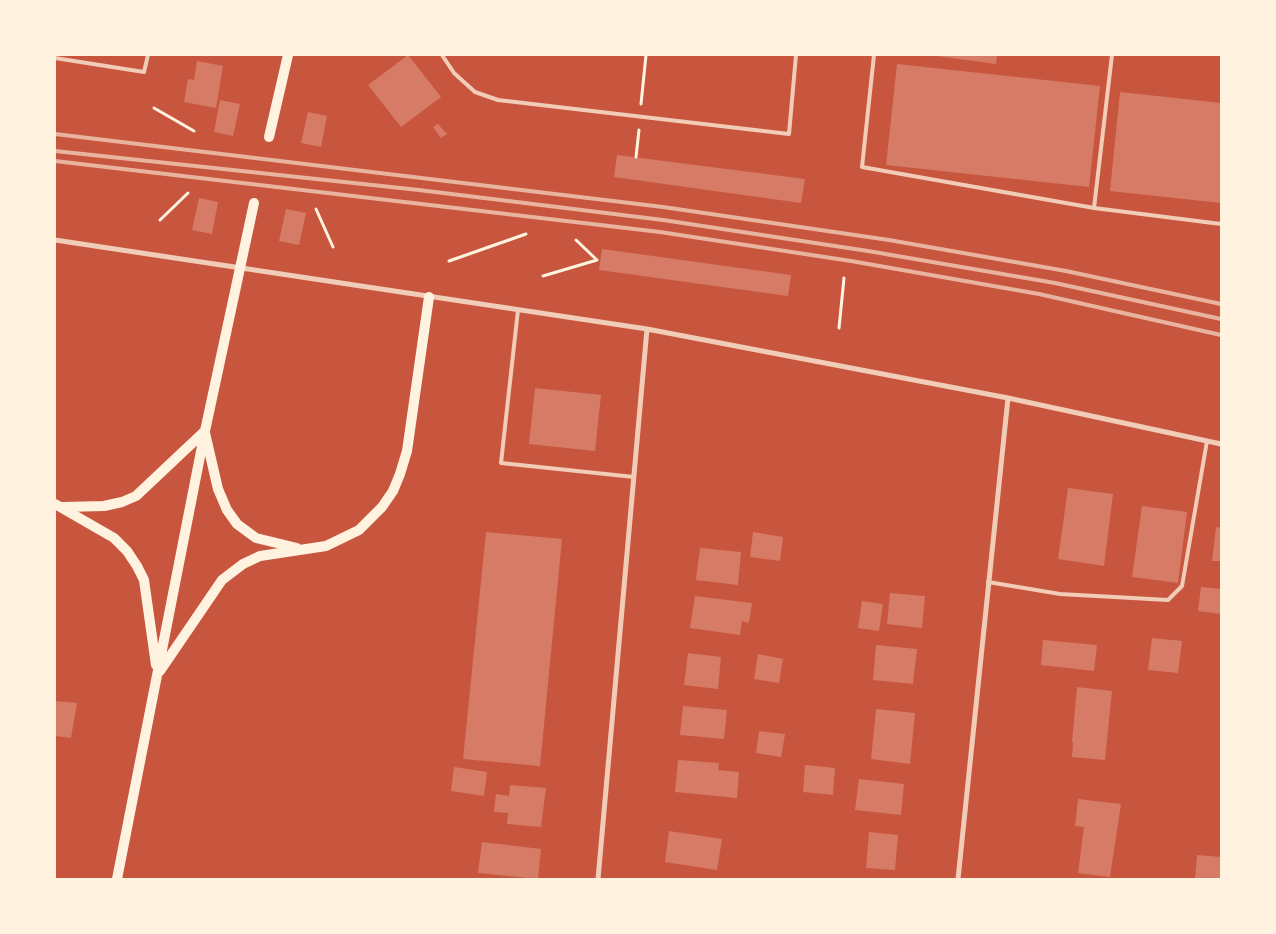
<!DOCTYPE html>
<html>
<head>
<meta charset="utf-8">
<style>
	body { margin:0 }
	#map { position:relative; width:1276px; height:934px; overflow:hidden; background:#c8553d; font-family:"Golos Text",sans-serif }
	canvas { display:block }
	.frame { position:absolute; inset:0; border:56px solid #fff3e0; pointer-events:none }
</style>
</head>
<body>
<div id="map">
<canvas width="1276" height="934"></canvas>
<div class="frame"></div>
</div>
<script>
const context = document.querySelector('canvas').getContext('2d');
context.lineJoin = 'round';
function fill(path, color) {
  context.fillStyle = color;
  context.fill(path, 'evenodd');
}
function toPath(rows) {
  const path = new Path2D();
  for (const r of rows) {
    path.moveTo(r[0], r[1]);
    for (let i = 2; i < r.length; i += 2) path.lineTo(r[i], r[i + 1]);
  }
  return path;
}
function trace(path, color, width, dash) {
  context.strokeStyle = color;
  context.lineWidth = width;
  context.lineCap = dash ? 'butt' : 'round';
  context.setLineDash(dash || []);
  context.stroke(path);
}
fill(toPath([
	[408,55,441,97,401,127,368,85],
	[929,55,997,55,996,64],
	[197,61,223,66,216,108,184,102,188,79,194,80],
	[897,64,1100,86,1089,187,886,165],
	[1120,92,1221,103,1221,203,1110,191],
	[220,100,240,104,233,136,214,132],
	[308,112,327,116,321,147,301,143],
	[438,124,447,134,441,138,433,127],
	[617,155,805,179,801,203,614,177],
	[199,198,218,202,212,234,192,230],
	[286,209,306,213,299,245,279,241],
	[602,249,791,275,788,296,599,270],
	[535,388,601,395,595,451,529,444],
	[1068,488,1113,494,1104,566,1058,559],
	[1142,506,1187,512,1178,583,1132,577],
	[1216,527,1221,528,1221,561,1212,561],
	[486,532,562,539,540,766,463,759],
	[753,532,783,537,780,561,750,557],
	[700,548,741,552,738,585,696,580],
	[1201,587,1221,589,1221,614,1198,611],
	[890,593,925,596,922,628,887,624],
	[695,596,752,603,749,623,742,621,740,635,690,628],
	[862,601,883,604,879,631,858,628],
	[1152,638,1182,641,1178,673,1148,670],
	[1043,640,1097,645,1094,671,1041,665],
	[876,645,917,649,913,684,873,680],
	[688,653,721,657,718,689,684,685],
	[758,654,783,659,779,683,754,679],
	[1077,687,1112,691,1105,760,1072,757,1073,742,1072,742],
	[55,701,77,703,71,738,55,736],
	[683,706,727,710,724,739,680,735],
	[876,709,915,713,910,764,871,759],
	[759,731,785,734,781,757,756,753],
	[678,760,719,763,718,770,739,772,737,798,675,792],
	[805,765,835,768,833,795,803,792],
	[454,767,487,772,484,796,451,791],
	[859,779,904,784,901,815,855,810],
	[510,785,546,788,541,827,507,824,508,813,494,812,496,794,509,796],
	[1078,799,1121,804,1110,877,1078,873,1084,827,1075,826],
	[669,831,722,839,717,870,665,862],
	[869,832,898,835,895,870,866,868],
	[482,842,541,849,538,879,478,873],
	[1197,855,1221,857,1221,879,1195,879]
]), '#d67c66');
trace(toPath([
	[641,104,646,55],
	[154,108,194,131],
	[636,157,639,130],
	[316,209,333,247],
	[160,220,188,193],
	[449,261,526,234],
	[543,276,597,260,576,240],
	[839,328,844,278]
]), '#fff3e0', 3);
trace(toPath([
	[442,55,454,73,475,92,498,100,789,134,796,55],
	[874,55,862,167,1094,208,1221,224],
	[55,58,144,72,148,55],
	[1094,208,1112,55],
	[518,310,501,463,634,477],
	[988,582,1060,594,1168,600,1182,586,1207,441]
]), '#f1ccb7', 4);
trace(toPath([
	[55,240,647,329,1008,398,1221,444],
	[598,879,647,329],
	[958,879,1008,398]
]), '#f1ccb7', 5);
trace(toPath([
	[269,137,288,55],
	[205,433,218,489,227,510,237,524,256,538,297,548],
	[55,504,114,538,127,551,137,566,144,580,156,665],
	[63,507,104,506,122,502,136,496,205,431],
	[160,671,222,580,243,564,260,556,326,546,359,530,382,507,393,491,400,474,407,451,429,297],
	[117,879,205,431,254,203]
]), '#fff3e0', 10);
trace(toPath([
	[55,134,663,207,889,240,1066,271,1221,304],
	[55,151,419,190,663,220,868,251,1055,283,1221,319],
	[55,161,660,232,851,261,1039,294,1221,335]
]), '#e9b49f', 4);
</script>
</body>
</html>
